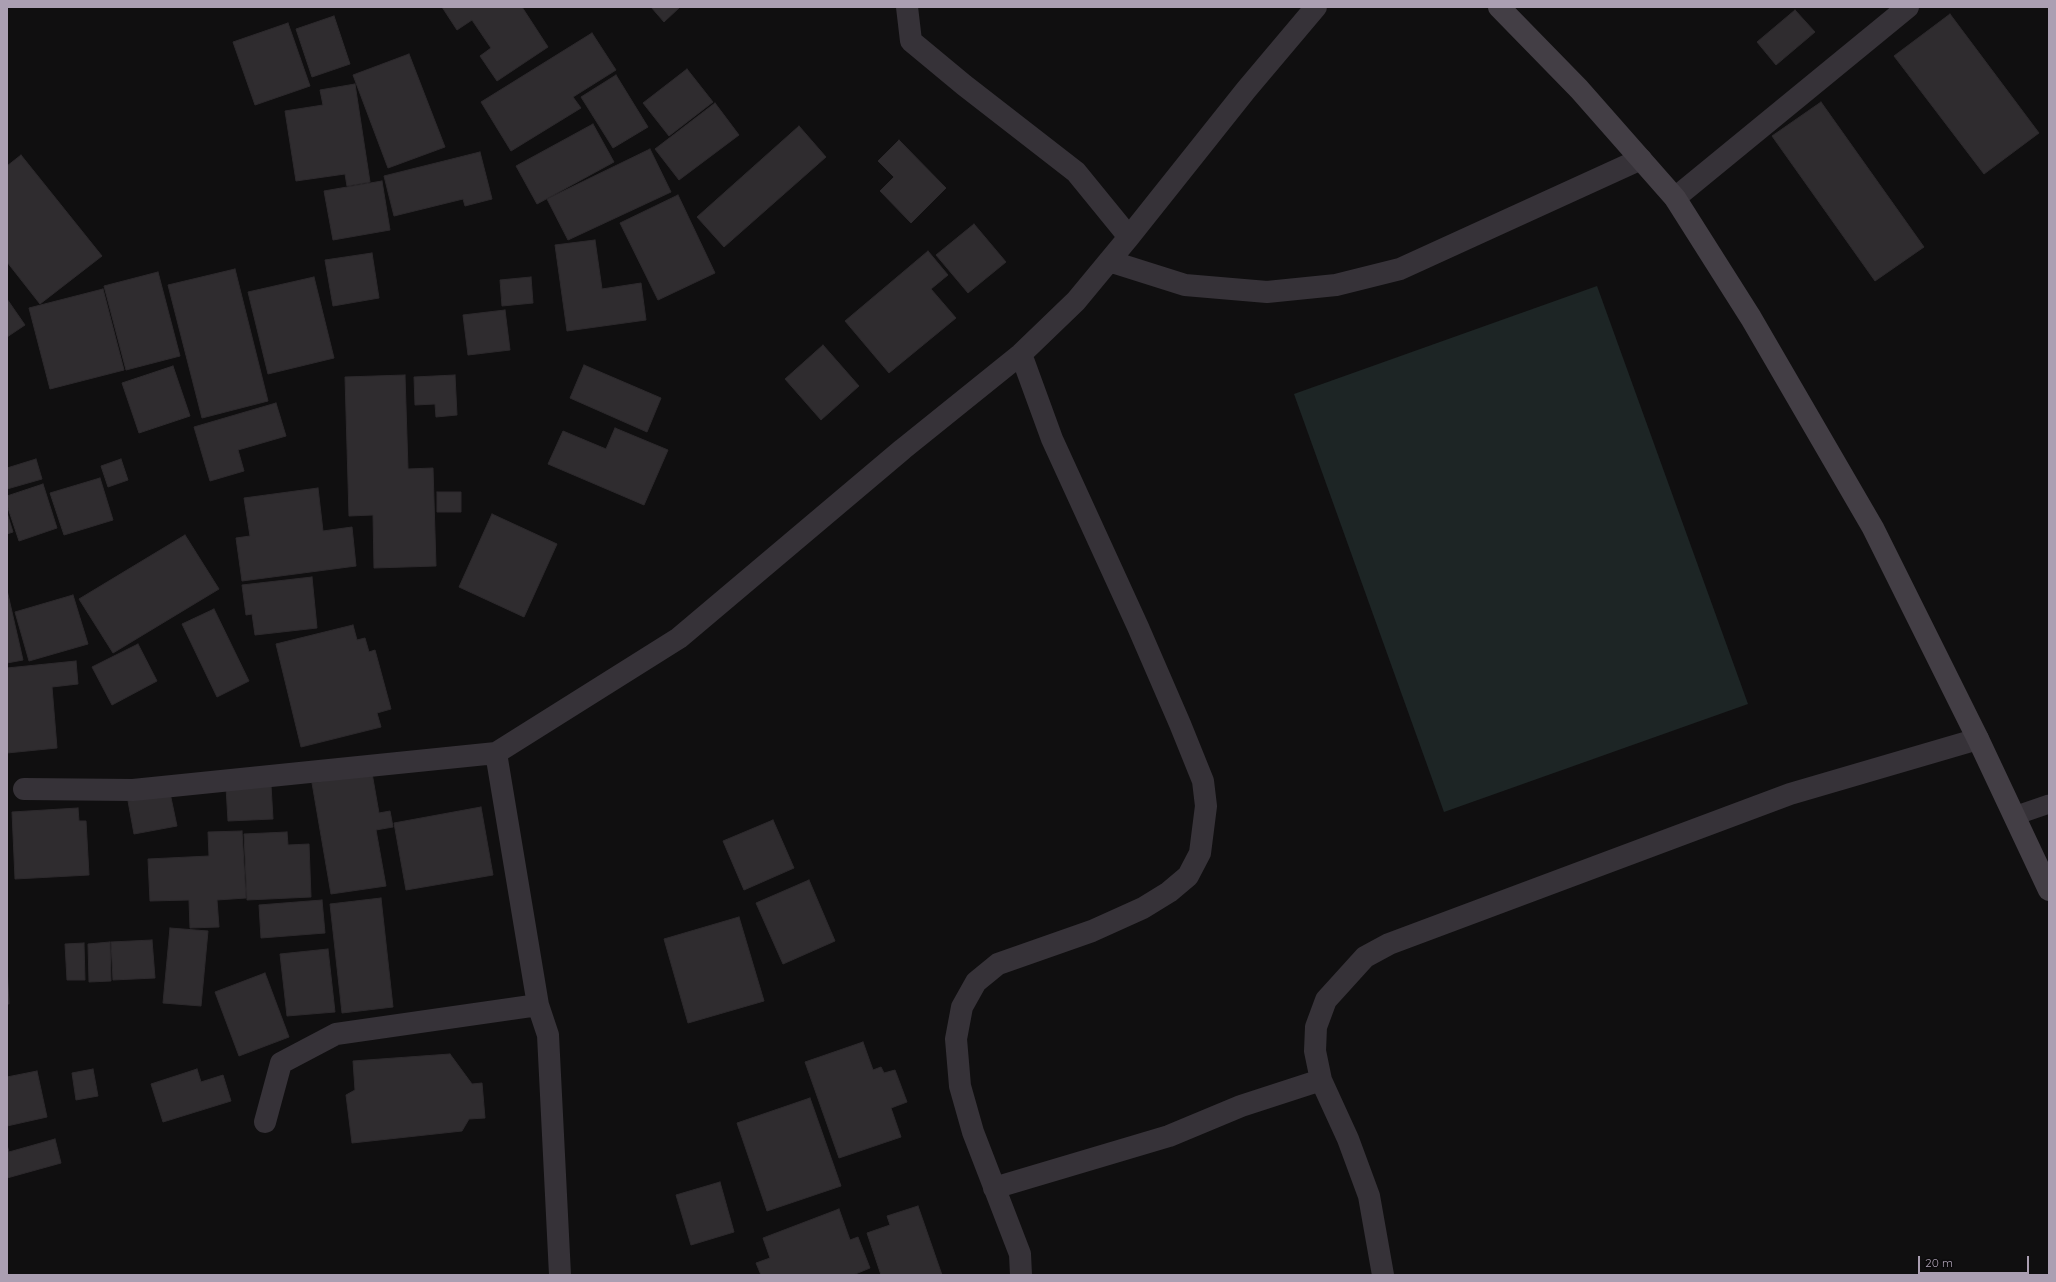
<!DOCTYPE html>
<html>
<head>
<meta charset="utf-8">
<style>
	body { margin:0 }
	#map { position:relative; width:2056px; height:1282px; overflow:hidden; background:#100f10; font-family:Quicksand,sans-serif }
	canvas { display:block }
	.frame { position:absolute; inset:0; border:8px solid #ab9fb2; pointer-events:none }
	.scale { position:absolute; left:1918px; top:1256px; width:111px; height:18px; box-sizing:border-box; border:2px solid #ab9fb2; border-top:0; padding-left:5px; font-size:12px; line-height:14px; white-space:nowrap; color:#ab9fb2; -webkit-text-stroke:3px #0b0a0b; paint-order:stroke }
</style>
</head>
<body>
<div id="map">
<canvas width="2056" height="1282"></canvas>
<div class="frame"></div>
<div class="scale">20 m</div>
</div>
<script>
const context = document.querySelector('canvas').getContext('2d');
context.lineJoin = 'round';
function fill(path, color) {
  context.fillStyle = color;
  context.fill(path, 'evenodd');
}
function toPath(rows) {
  const path = new Path2D();
  for (const r of rows) {
    path.moveTo(r[0], r[1]);
    for (let i = 2; i < r.length; i += 2) path.lineTo(r[i], r[i + 1]);
  }
  return path;
}
function trace(path, color, width, dash) {
  context.strokeStyle = color;
  context.lineWidth = width;
  context.lineCap = dash ? 'butt' : 'round';
  context.setLineDash(dash || []);
  context.stroke(path);
}
fill(toPath([
	[1597,286,1748,704,1444,812,1294,394]
]), '#1d2525');
const building = toPath([
	[442,7,522,7,548,47,497,81,480,56,491,48,472,20,457,30,442,7],
	[651,7,680,7,664,22,651,7],
	[1795,10,1815,32,1776,65,1757,42,1795,10],
	[1950,14,2039,133,1984,174,1894,56,1950,14],
	[334,16,350,64,312,77,296,29,334,16],
	[288,23,310,86,255,105,233,42,288,23],
	[592,33,616,70,573,97,581,108,511,151,481,102,592,33],
	[409,54,445,147,388,168,353,75,409,54],
	[687,69,713,102,669,136,643,103,687,69],
	[616,75,648,127,613,148,581,97,616,75],
	[355,84,370,182,347,186,345,174,296,181,285,111,323,105,320,90,355,84],
	[1821,102,1924,247,1875,281,1772,136,1821,102],
	[715,103,739,135,679,180,655,149,715,103],
	[593,124,614,162,537,204,516,166,593,124],
	[799,126,826,157,724,247,697,217,799,126],
	[899,140,946,188,911,223,880,191,894,177,878,161,899,140],
	[650,149,671,192,568,240,547,199,650,149],
	[480,152,492,199,465,206,463,199,394,216,384,176,480,152],
	[21,155,102,256,40,304,7,262,7,166,21,155],
	[382,181,390,230,333,240,324,191,382,181],
	[678,195,715,273,658,300,620,223,678,195],
	[974,224,1006,262,968,293,936,255,974,224],
	[595,240,602,289,641,283,646,320,567,331,555,245,595,240],
	[928,251,948,275,931,289,956,318,889,373,845,321,928,251],
	[372,253,379,298,333,306,325,260,372,253],
	[235,269,268,401,202,418,168,285,235,269],
	[158,272,180,356,126,370,104,286,158,272],
	[314,277,334,358,268,374,248,292,314,277],
	[531,277,533,303,502,306,500,280,531,277],
	[103,289,124,370,50,389,29,308,103,289],
	[7,299,25,325,7,337,7,299],
	[505,310,510,350,468,355,463,315,505,310],
	[823,345,859,386,821,420,785,379,823,345],
	[584,365,661,398,647,432,570,398,584,365],
	[173,366,190,416,139,433,122,383,173,366],
	[405,375,408,469,433,468,436,566,374,568,373,515,349,516,345,377,405,375],
	[455,375,457,415,436,417,435,404,415,405,414,377,455,375],
	[276,403,286,436,238,450,244,471,210,481,194,427,276,403],
	[615,428,668,450,644,505,548,464,563,431,606,449,615,428],
	[36,459,42,479,7,489,7,468,36,459],
	[121,459,128,480,108,487,101,466,121,459],
	[100,478,113,520,64,535,50,493,100,478],
	[43,484,57,528,19,541,7,505,7,496,43,484],
	[318,488,323,531,352,527,356,566,242,581,236,538,250,536,244,498,318,488],
	[437,492,461,492,461,512,437,512,437,492],
	[7,513,13,532,7,534,7,513],
	[492,514,557,544,524,617,459,587,492,514],
	[185,535,219,589,113,653,79,599,185,535],
	[312,577,317,628,255,635,252,614,246,615,242,585,312,577],
	[7,590,23,660,7,663,7,590],
	[73,595,88,644,29,661,15,612,73,595],
	[214,609,249,681,217,697,182,624,214,609],
	[353,625,357,640,365,638,369,652,375,650,391,709,377,713,381,727,301,747,276,644,353,625],
	[138,644,157,681,112,705,92,667,138,644],
	[76,661,78,684,52,687,57,748,7,753,7,668,76,661],
	[372,773,379,813,390,811,393,827,376,830,386,886,331,894,312,783,372,773],
	[271,785,273,819,228,821,226,787,271,785],
	[170,793,177,826,134,834,128,801,170,793],
	[481,807,493,875,406,890,394,823,481,807],
	[78,808,79,821,86,821,89,875,15,879,12,812,78,808],
	[773,820,794,868,744,890,723,841,773,820],
	[242,831,246,898,217,900,219,927,190,928,189,900,150,901,148,859,209,856,208,832,242,831],
	[287,832,288,845,309,844,311,897,247,900,244,834,287,832],
	[809,880,835,941,783,964,756,903,809,880],
	[381,898,393,1007,342,1013,330,904,381,898],
	[322,900,325,933,261,938,259,905,322,900],
	[739,917,764,1001,688,1023,664,939,739,917],
	[170,928,208,931,201,1006,163,1003,170,928],
	[152,940,155,978,113,980,111,942,152,940],
	[110,942,111,981,89,982,88,944,110,942],
	[84,943,85,980,67,980,65,944,84,943],
	[328,949,335,1012,287,1016,280,954,328,949],
	[7,966,9,1004,7,1004,7,966],
	[265,973,289,1037,239,1056,215,992,265,973],
	[863,1042,873,1070,881,1067,884,1073,895,1070,907,1102,891,1108,901,1137,839,1158,805,1062,863,1042],
	[450,1054,472,1084,482,1083,485,1118,469,1119,462,1131,352,1143,346,1095,355,1090,353,1061,450,1054],
	[93,1069,98,1096,76,1100,72,1073,93,1069],
	[197,1069,201,1082,223,1075,231,1101,163,1122,151,1084,197,1069],
	[37,1071,47,1117,7,1126,7,1077,37,1071],
	[810,1098,841,1186,767,1211,737,1123,810,1098],
	[55,1139,61,1163,7,1178,7,1145,9,1152,55,1139],
	[720,1182,734,1232,691,1245,676,1195,720,1182],
	[918,1206,942,1275,881,1275,867,1233,890,1225,887,1216,918,1206],
	[839,1209,850,1240,858,1237,870,1268,853,1275,761,1275,756,1263,770,1258,763,1238,839,1209]
]);
fill(building, '#2f2c2f');
trace(building, '#2c292c', 1);
trace(toPath([
	[2014,816,2049,804]
]), '#363238', 19);
trace(toPath([
	[907,7,911,41,964,85,1076,172,1129,237],
	[1675,198,1908,7],
	[1109,261,1185,285,1267,292,1336,285,1400,269,1641,159],
	[496,753,538,1005,548,1035,560,1275],
	[24,789,133,790,496,753,679,638,903,449,1021,354,1076,301,1129,237,1246,90,1316,7],
	[265,1122,281,1063,336,1034,538,1005],
	[994,1188,1169,1136,1241,1106,1321,1080],
	[1021,1275,1020,1254,973,1132,960,1086,956,1039,962,1007,976,982,998,964,1092,931,1143,908,1169,892,1188,876,1200,853,1206,806,1203,781,1180,724,1138,627,1052,439,1021,354],
	[1383,1275,1369,1196,1348,1139,1321,1080,1315,1051,1316,1027,1326,1000,1365,957,1389,944,1790,794,1978,739]
]), '#363238', 22);
trace(toPath([
	[1499,7,1579,89,1675,198,1751,318,1873,528,1978,739,2049,890]
]), '#433e45', 22);
</script>
</body>
</html>
